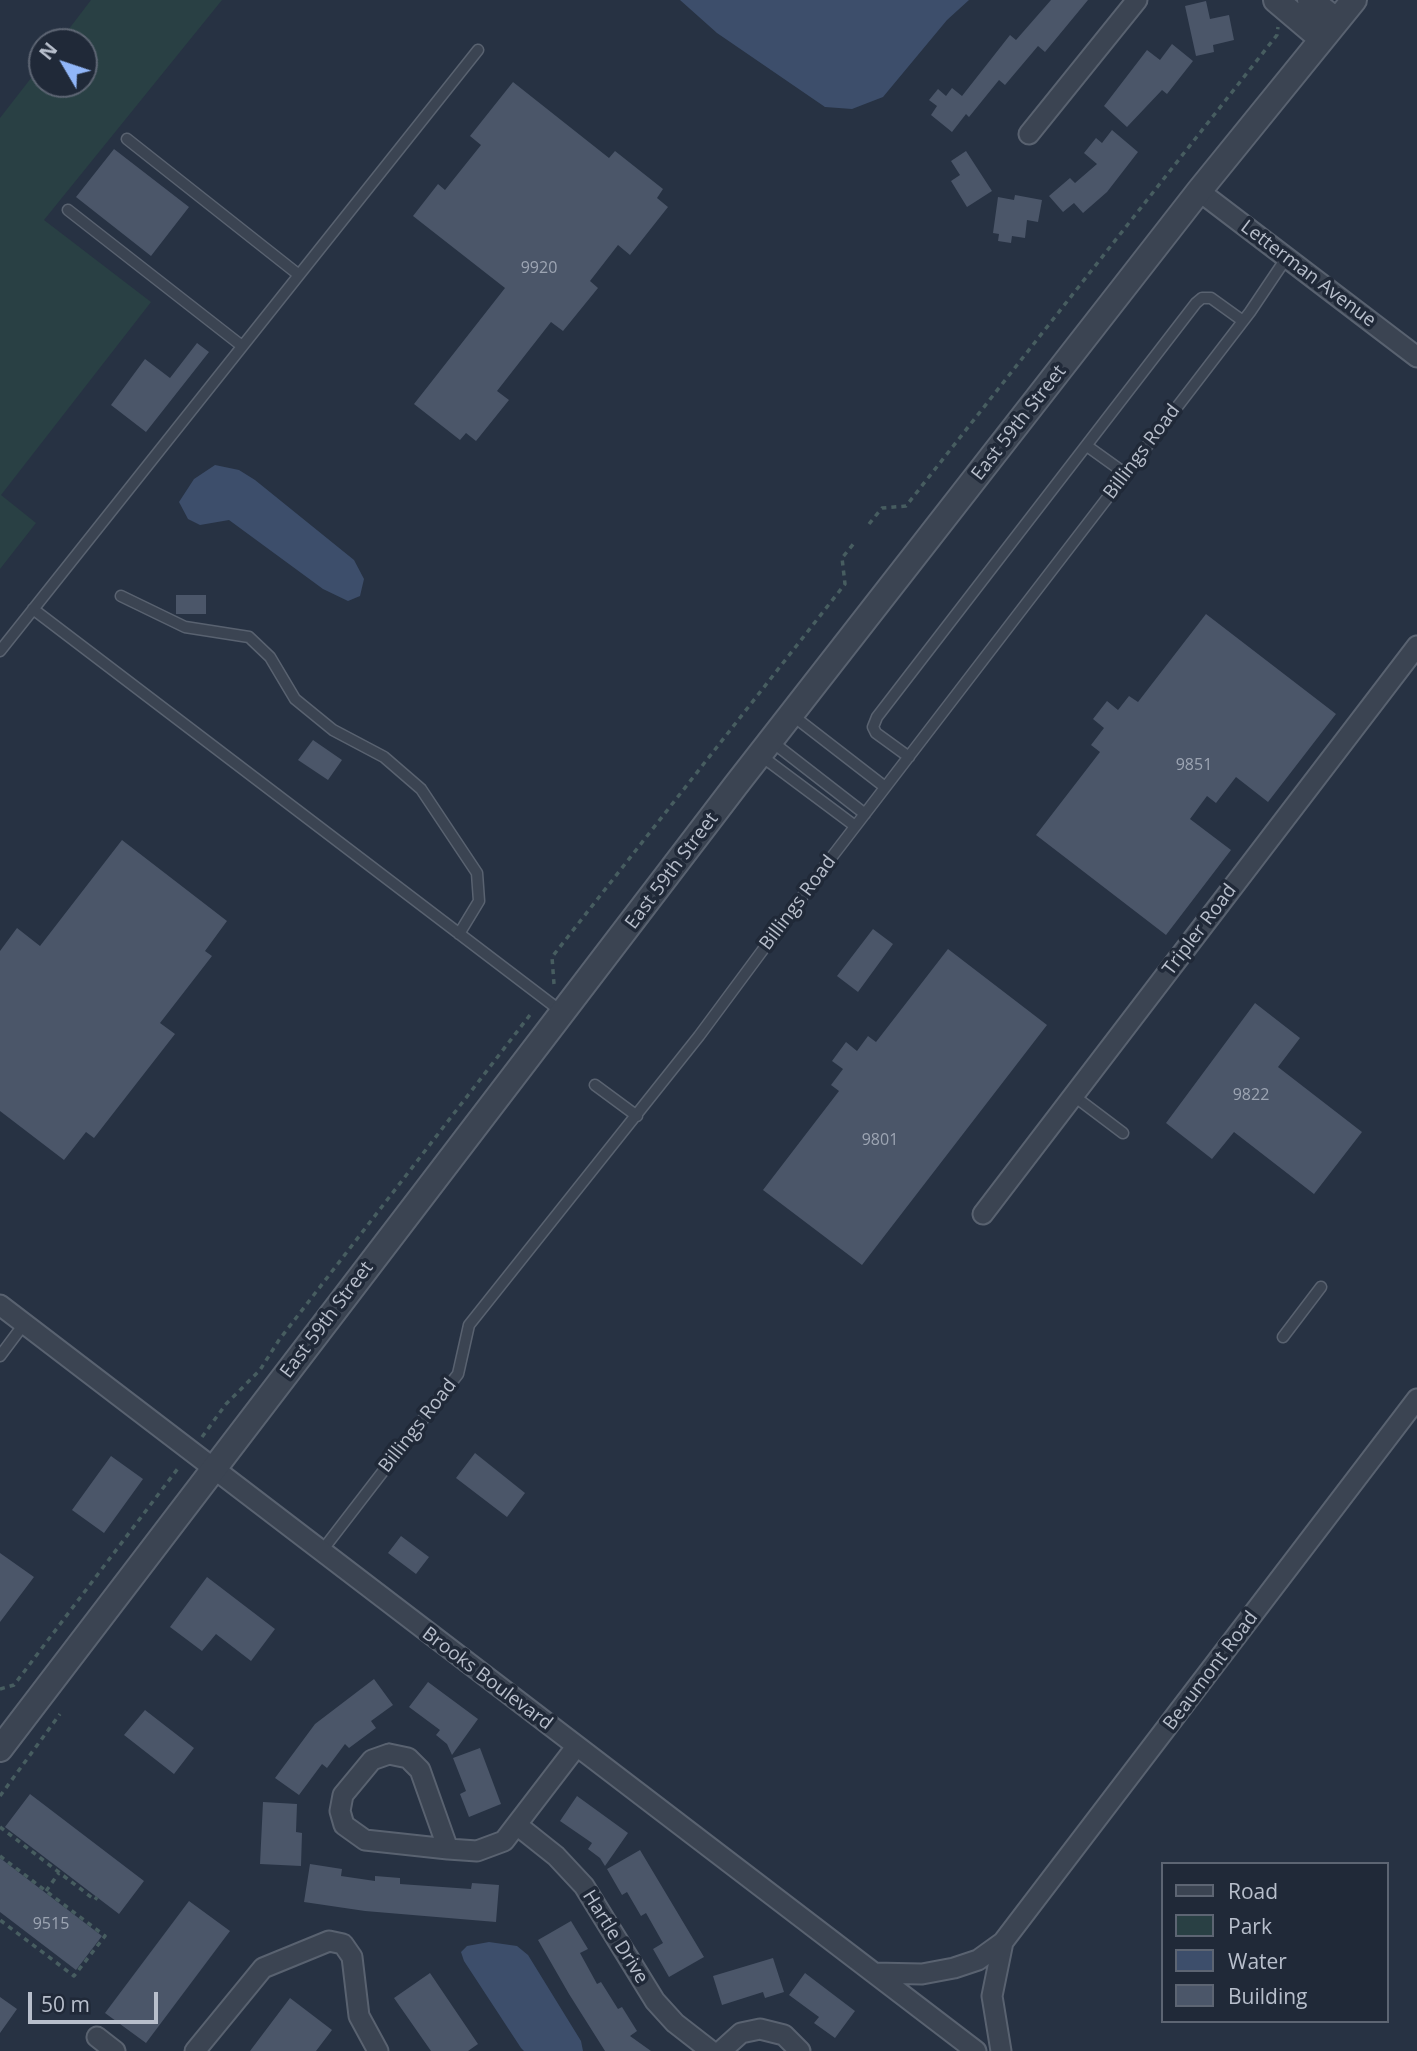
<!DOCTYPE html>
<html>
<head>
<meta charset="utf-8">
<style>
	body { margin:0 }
	#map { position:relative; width:1417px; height:2051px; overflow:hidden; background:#273243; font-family:"Open Sans",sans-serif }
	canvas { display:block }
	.legend { position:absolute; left:1161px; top:1862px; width:228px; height:161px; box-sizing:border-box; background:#202938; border:2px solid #5d6573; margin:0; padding:9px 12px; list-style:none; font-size:21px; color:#b8bfcc }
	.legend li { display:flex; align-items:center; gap:14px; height:35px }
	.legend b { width:35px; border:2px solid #5d6573 }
	.north { position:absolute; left:28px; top:28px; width:70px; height:70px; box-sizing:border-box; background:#202938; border:2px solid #5d6573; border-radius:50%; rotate:309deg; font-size:19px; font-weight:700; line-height:28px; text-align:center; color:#b8bfcc }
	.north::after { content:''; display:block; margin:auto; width:24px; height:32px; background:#91b6f8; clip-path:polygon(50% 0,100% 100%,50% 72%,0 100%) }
	.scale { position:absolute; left:28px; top:1992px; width:130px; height:32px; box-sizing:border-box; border:4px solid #b8bfcc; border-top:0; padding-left:9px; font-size:21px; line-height:24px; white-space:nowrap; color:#b8bfcc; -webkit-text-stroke:5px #202938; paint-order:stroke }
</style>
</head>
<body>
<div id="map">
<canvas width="1417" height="2051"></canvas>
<ul class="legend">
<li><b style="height:9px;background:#3b4452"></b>Road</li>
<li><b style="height:19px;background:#294044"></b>Park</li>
<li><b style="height:19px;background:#3d4e6b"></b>Water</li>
<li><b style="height:19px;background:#4b5669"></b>Building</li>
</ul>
<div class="north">N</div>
<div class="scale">50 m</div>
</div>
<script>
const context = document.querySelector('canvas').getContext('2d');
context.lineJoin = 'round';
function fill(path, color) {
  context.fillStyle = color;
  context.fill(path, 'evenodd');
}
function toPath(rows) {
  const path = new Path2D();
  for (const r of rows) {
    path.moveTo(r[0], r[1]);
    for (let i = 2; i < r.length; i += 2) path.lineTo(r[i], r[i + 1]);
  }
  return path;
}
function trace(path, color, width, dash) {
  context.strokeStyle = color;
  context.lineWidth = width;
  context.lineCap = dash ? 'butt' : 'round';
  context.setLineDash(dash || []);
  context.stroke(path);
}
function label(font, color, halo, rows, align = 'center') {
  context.font = font + ' "Open Sans",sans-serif';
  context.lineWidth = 7;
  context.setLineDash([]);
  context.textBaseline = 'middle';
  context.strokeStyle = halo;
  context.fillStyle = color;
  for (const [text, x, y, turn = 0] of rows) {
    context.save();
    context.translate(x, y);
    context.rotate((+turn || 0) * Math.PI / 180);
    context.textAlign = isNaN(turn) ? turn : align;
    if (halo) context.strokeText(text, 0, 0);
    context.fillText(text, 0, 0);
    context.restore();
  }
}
fill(toPath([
	[91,0,222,0,44,220,151,302,1,495,36,523,0,569,0,118,42,64,42,84,84,84,84,42,59,42]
]), '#294044');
fill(toPath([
	[680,0,969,0,947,20,883,97,852,109,825,107,717,33],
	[215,465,239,470,255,480,354,560,364,579,360,596,348,601,323,589,229,520,200,525,188,519,179,502,194,479],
	[489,1942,517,1946,528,1955,581,2041,583,2051,524,2051,521,2048,464,1961,461,1952,467,1946]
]), '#3d4e6b');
fill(toPath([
	[1051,0,1088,0,1045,52,1038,46,1005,85,999,80,969,117,966,114,952,132,931,115,937,106,929,100,938,89,946,96,952,88,962,96,1010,35,1016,40],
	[1206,1,1210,19,1229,15,1234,40,1213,45,1214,52,1196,56,1185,6],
	[1172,44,1193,61,1167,94,1162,90,1127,127,1104,106,1147,50,1160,60],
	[513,82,609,158,615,151,663,189,657,198,668,207,630,255,618,245,590,281,598,288,563,331,551,322,497,391,509,400,476,441,466,433,460,440,414,404,505,288,413,216,438,184,445,190,481,145,470,136],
	[1112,130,1138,152,1107,192,1083,213,1074,203,1063,212,1049,196,1070,178,1075,183,1097,164,1084,153,1096,138,1102,143],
	[114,149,189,207,151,256,76,197],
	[966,151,992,191,967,207,951,181,960,175,951,161],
	[1015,195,1042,200,1038,222,1027,220,1025,238,1012,236,1011,243,998,241,999,234,993,233,998,197,1014,200],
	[197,343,209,352,146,432,111,405,145,359,170,378],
	[176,595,206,595,206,614,176,614],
	[1206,614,1336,714,1268,802,1236,777,1216,803,1207,796,1190,819,1231,850,1166,935,1036,835,1100,752,1091,745,1104,728,1093,719,1107,701,1118,710,1129,696,1138,702],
	[313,740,342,760,328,780,298,760],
	[122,840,227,921,205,951,212,956,160,1023,175,1034,94,1138,86,1132,64,1160,0,1111,0,951,17,928,40,946],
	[873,929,893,944,858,992,837,976],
	[948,949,1047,1025,862,1265,763,1190,839,1091,831,1085,843,1069,832,1061,846,1042,857,1051,868,1036,876,1042],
	[1255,1003,1300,1038,1278,1067,1362,1132,1314,1194,1234,1132,1212,1159,1166,1123],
	[475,1453,525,1493,507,1517,456,1478],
	[111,1456,143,1479,104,1533,72,1510],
	[401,1536,429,1557,416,1574,388,1553],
	[0,1553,34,1577,0,1622],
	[207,1577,275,1629,251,1661,216,1634,202,1651,170,1627],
	[374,1679,393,1705,371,1721,376,1728,349,1748,345,1744,327,1768,322,1764,299,1795,275,1778,315,1724],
	[428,1682,478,1719,452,1755,447,1744,436,1735,440,1730,409,1707],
	[145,1710,194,1748,174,1774,124,1735],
	[480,1748,501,1804,469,1817,460,1794,466,1791,453,1758],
	[30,1794,144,1881,119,1914,5,1827],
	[577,1796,628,1833,605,1866,600,1858,588,1849,592,1843,560,1821],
	[263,1802,297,1804,296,1832,302,1833,301,1866,260,1864],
	[640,1850,704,1957,669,1977,653,1949,663,1943,646,1913,641,1916,627,1892,622,1895,607,1869],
	[0,1858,102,1936,76,1970,0,1912],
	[310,1864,342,1869,341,1876,375,1881,375,1876,400,1878,400,1884,471,1889,472,1883,499,1885,496,1922,365,1911,304,1902],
	[189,1901,230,1931,146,2043,105,2013],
	[571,1921,588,1949,580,1953,597,1984,601,1982,618,2009,622,2007,637,2031,630,2036,651,2051,605,2051,569,1994,538,1940],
	[773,1958,784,1992,765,1998,763,1992,722,2005,713,1976],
	[430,1973,478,2044,468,2051,431,2051,394,1998],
	[805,1973,855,2011,835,2038,814,2023,819,2017,789,1995],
	[0,1997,17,2009,0,2033],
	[290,1998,332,2030,316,2051,250,2051]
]), '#4b5669');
const service = toPath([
	[127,139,299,275],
	[68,210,242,346],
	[1087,446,1126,474],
	[121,596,185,627,249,637,270,657,295,699,333,730,384,757,421,789,477,873,479,901,459,934],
	[33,609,562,1012],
	[0,651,478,50],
	[792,715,885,787],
	[771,741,865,814],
	[760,755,855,826],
	[909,757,876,733,873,727,877,717,1196,303,1202,298,1211,298,1243,321],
	[595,1085,637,1116],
	[1074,1096,1123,1133],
	[1283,1337,1321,1287],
	[0,1356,24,1324],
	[321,1552,458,1374,469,1325,699,1036,831,858,1250,312,1287,257]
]);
const minor = toPath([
	[1029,134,1137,0],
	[1199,191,1417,357],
	[983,1214,1417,646],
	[0,1305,976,2051],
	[389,1754,408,1758,420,1770,448,1849,365,1840,344,1825,340,1811,343,1795,372,1760,389,1754],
	[517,1825,556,1856,584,1886,655,2001,675,2023,711,2051],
	[448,1849,477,1851,504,1841,576,1747],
	[874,1973,922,1974,954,1968,978,1960,1003,1942,1417,1399],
	[97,2037,115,2051],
	[195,2051,263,1968,329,1941,343,1944,352,1957,359,2016,378,2051],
	[721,2051,741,2033,760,2029,784,2035,800,2051],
	[1001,2051,992,1996,1003,1942]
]);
const tertiary = toPath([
	[1276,0,1322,39],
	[1310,0,1337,21],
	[0,1749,736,785,1199,191,1354,0]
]);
trace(service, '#596270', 13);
trace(minor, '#596270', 23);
trace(tertiary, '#596270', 28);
trace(toPath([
	[869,524,882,508,906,506,1277,35,1278,27],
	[554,984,552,957,845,584,842,558,855,542],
	[202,1437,226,1404,260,1370,279,1340,533,1011],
	[0,1689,14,1685,179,1467],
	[0,1796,60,1714],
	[0,1827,95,1900,97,1897],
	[0,1856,105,1936,74,1976,0,1920],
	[46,1891,59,1873]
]), '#475d60', 3.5, [5, 5]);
trace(service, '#3b4452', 10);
trace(minor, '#3b4452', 19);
trace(tertiary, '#3b4452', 24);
label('16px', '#9da5b3', null, [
	["9920",539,268],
	["9851",1194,765],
	["9822",1251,1095],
	["9801",880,1140],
	["9515",51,1924]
]);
label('19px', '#b8bfcc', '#202938', [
	["Letterman Avenue",1308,274,37],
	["East 59th Street",1019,423,-52],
	["Billings Road",1142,452,-53],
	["East 59th Street",672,871,-53],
	["Billings Road",798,903,-53],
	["Tripler Road",1200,930,-53],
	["East 59th Street",327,1320,-53],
	["Billings Road",418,1426,-52],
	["Beaumont Road",1211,1671,-53],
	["Brooks Boulevard",487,1679,37],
	["Hartle Drive",615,1937,58]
]);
</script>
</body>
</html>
